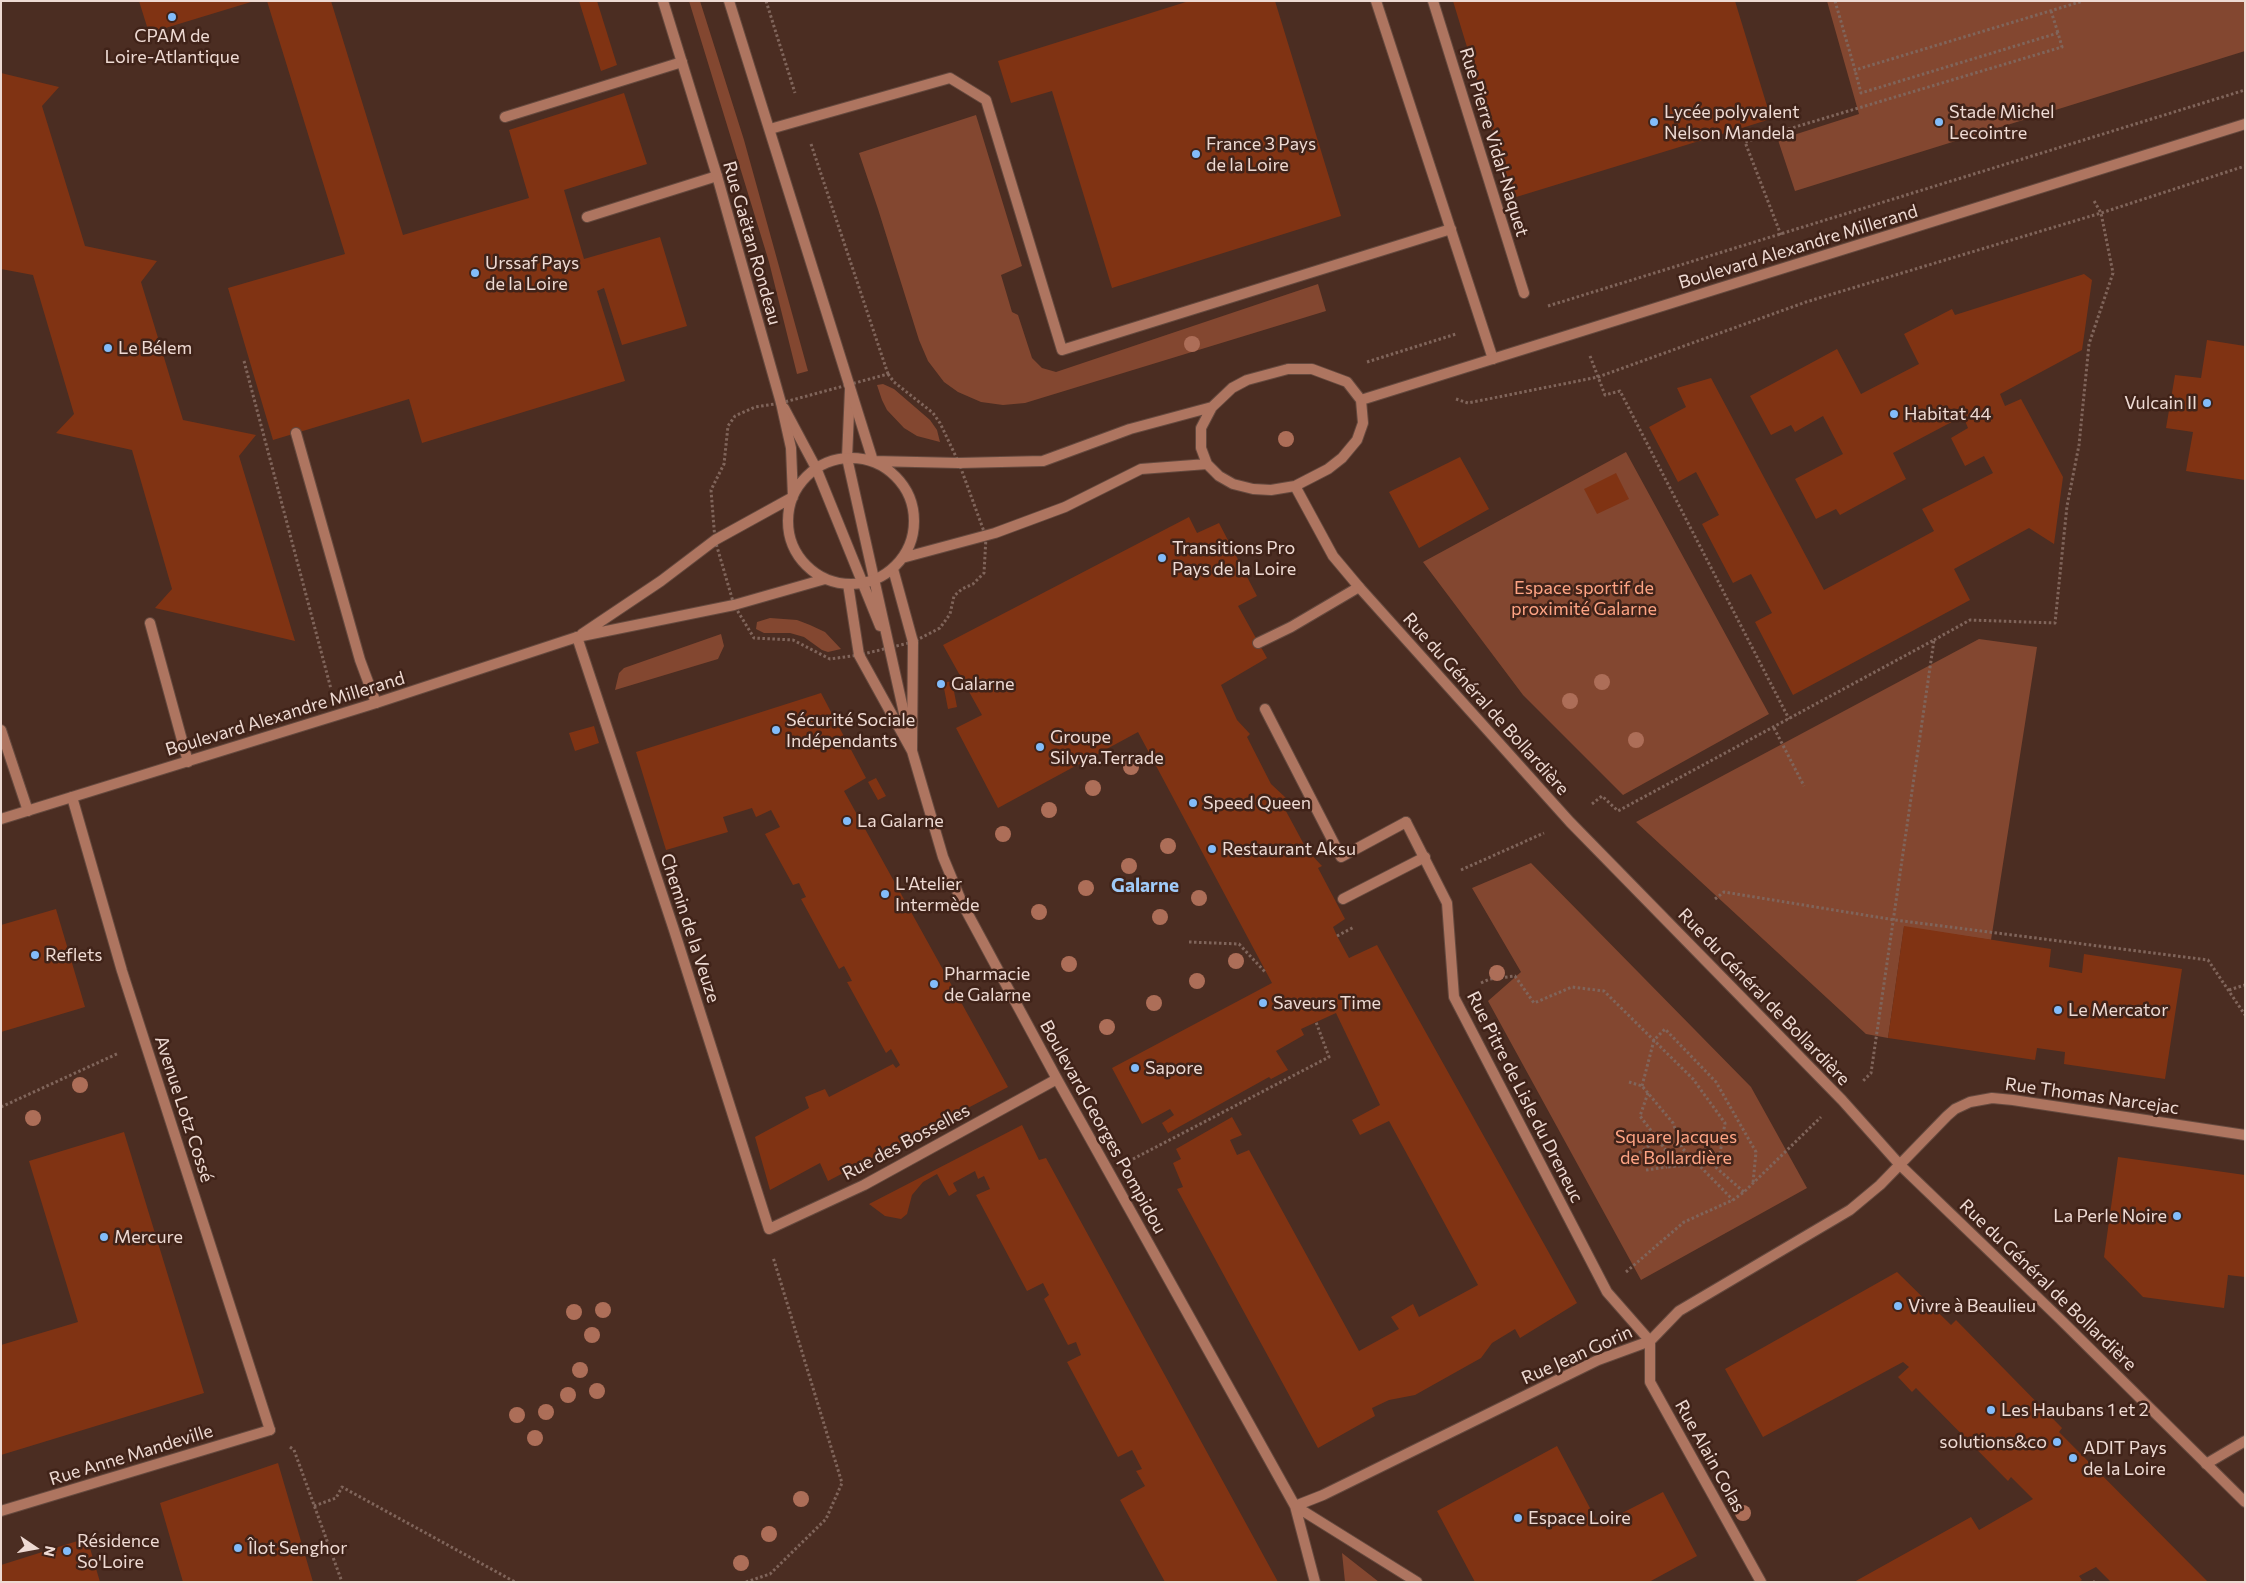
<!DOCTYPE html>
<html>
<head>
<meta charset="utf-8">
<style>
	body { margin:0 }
	#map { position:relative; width:2246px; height:1583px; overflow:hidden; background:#4b2d22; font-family:Commissioner,sans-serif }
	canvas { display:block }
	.frame { position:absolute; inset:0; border:2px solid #eedad3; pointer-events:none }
	.north { position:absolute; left:10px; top:1523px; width:50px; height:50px; -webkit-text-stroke:4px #402319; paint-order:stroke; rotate:102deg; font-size:14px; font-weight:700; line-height:20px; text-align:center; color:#eedad3 }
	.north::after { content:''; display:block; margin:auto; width:18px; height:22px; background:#eedad3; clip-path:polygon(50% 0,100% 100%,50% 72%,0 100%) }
</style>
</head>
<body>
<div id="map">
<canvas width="2246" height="1583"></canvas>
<div class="frame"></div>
<div class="north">N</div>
</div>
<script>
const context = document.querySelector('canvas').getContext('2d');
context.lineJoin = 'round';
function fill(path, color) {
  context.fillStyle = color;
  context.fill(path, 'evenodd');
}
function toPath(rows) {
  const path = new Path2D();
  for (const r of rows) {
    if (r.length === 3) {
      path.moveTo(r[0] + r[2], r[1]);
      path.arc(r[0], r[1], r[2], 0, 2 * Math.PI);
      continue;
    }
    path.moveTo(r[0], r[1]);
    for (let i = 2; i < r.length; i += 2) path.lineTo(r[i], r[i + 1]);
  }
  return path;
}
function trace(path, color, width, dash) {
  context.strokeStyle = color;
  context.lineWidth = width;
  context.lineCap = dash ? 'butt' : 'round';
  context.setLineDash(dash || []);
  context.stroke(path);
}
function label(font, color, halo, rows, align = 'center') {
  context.font = font + ' Commissioner,sans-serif';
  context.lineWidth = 5;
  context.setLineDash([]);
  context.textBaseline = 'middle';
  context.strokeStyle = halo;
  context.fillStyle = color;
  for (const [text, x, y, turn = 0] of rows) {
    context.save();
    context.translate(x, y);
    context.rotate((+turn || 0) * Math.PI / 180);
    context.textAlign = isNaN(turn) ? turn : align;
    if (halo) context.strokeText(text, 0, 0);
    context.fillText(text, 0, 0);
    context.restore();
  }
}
fill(toPath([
	[689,1,700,1,744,140,808,371,797,374,769,262],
	[1827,1,2245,1,2245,51,1795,191,1778,140,1859,114],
	[976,115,1022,266,1001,275,1012,312,1018,315,1032,358,1042,368,1056,372,1065,369,1318,284,1326,311,1025,403,1003,405,981,402,958,392,944,382,928,361,919,340,878,209,859,153],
	[883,384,894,389,930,420,937,430,940,442,917,436,904,428,887,410,882,400,877,385],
	[1626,452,1769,714,1623,795,1523,695,1423,562],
	[770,618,797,620,810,625,825,632,841,649,828,652,822,650,804,637,790,633,764,633,756,629,757,622],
	[721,634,724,646,718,659,615,690,619,673,624,668],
	[1979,639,2037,647,1991,940,1904,927,1888,1038,1866,1034,1636,822],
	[1531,863,1751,1087,1807,1188,1641,1280,1488,1001,1521,972,1472,888],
	[1342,1553,1379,1582,1345,1582]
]), '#834730');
fill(toPath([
	[139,1,251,1,251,2,149,33],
	[267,1,331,1,403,235,529,198,509,130,624,93,647,164,564,190,584,259,660,237,687,326,622,345,604,288,597,291,625,381,422,443,409,399,273,440,228,288,345,254],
	[579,1,597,1,617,65,601,71],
	[1189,1,1275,1,1341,216,1112,288,1052,91,1011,103,998,61],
	[1453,1,1735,1,1771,119,1513,198],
	[1,73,59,87,42,106,85,246,157,261,141,282,183,420,256,435,239,456,295,641,155,608,172,589,132,450,56,433,74,414,33,275,1,269],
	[2084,274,2092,280,2082,350,2000,394,2005,406,2021,399,2063,477,2054,544,2029,528,1954,569,1970,600,1793,695,1755,622,1772,613,1751,574,1733,583,1702,524,1719,515,1696,472,1678,482,1649,427,1686,407,1677,388,1711,378,1824,590,1934,531,1922,509,1993,473,1984,456,1965,466,1951,438,1968,428,1963,416,1893,453,1906,479,1840,515,1836,509,1816,519,1795,479,1843,454,1823,416,1795,432,1791,425,1771,435,1750,396,1837,349,1861,394,1919,364,1904,334,1952,309,1955,315],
	[2207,340,2245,346,2245,480,2186,471,2193,432,2166,428,2175,375,2201,378],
	[1460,457,1489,509,1419,548,1389,492],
	[1616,473,1629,499,1597,514,1584,489],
	[1189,517,1197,533,1219,523,1257,596,1238,606,1267,658,1221,685,1237,720,1250,734,1247,737,1271,784,1286,798,1281,802,1307,850,1322,866,1318,868,1345,919,1333,927,1337,936,1349,958,1377,945,1577,1303,1520,1338,1515,1329,1492,1343,1481,1358,1415,1395,1389,1400,1372,1408,1375,1416,1318,1448,1177,1189,1183,1187,1173,1163,1181,1159,1176,1149,1232,1117,1242,1135,1230,1140,1237,1155,1249,1150,1359,1351,1399,1329,1391,1317,1413,1304,1419,1317,1478,1285,1389,1121,1360,1135,1352,1120,1380,1105,1336,1013,1301,1029,1304,1035,1276,1051,1288,1070,1271,1079,1269,1077,1168,1133,1162,1123,1174,1115,1170,1109,1142,1124,1112,1068,1272,983,1138,732,998,808,956,728,982,715,943,645],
	[952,681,957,707,948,709,943,683],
	[821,693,866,778,844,791,1008,1087,828,1181,820,1163,770,1190,755,1137,809,1108,805,1097,825,1089,829,1097,893,1064,896,1068,900,1065,891,1049,886,1053,847,982,852,981,844,966,839,969,801,899,806,897,799,883,793,885,765,834,780,827,771,810,756,817,752,808,723,817,728,832,666,850,636,752],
	[594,726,599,743,575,751,569,733],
	[876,778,886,796,878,800,868,782],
	[56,909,85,1007,1,1032,1,925],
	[1904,926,2051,949,2049,967,2082,973,2084,954,2182,969,2165,1079,2064,1064,2065,1052,2037,1048,2035,1060,1888,1038],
	[1022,1125,1039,1160,1046,1158,1278,1582,1165,1582,1120,1500,1145,1486,1136,1471,1142,1469,1132,1450,1118,1457,1067,1362,1081,1355,1076,1342,1068,1345,1044,1299,1049,1295,1043,1283,1027,1291,976,1195,990,1189,984,1176,978,1179,975,1171,953,1183,957,1191,949,1196,937,1174,923,1182,912,1195,907,1214,901,1219,885,1216,869,1204],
	[124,1132,204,1393,1,1455,1,1345,78,1322,29,1161],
	[2118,1157,2245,1175,2245,1277,2228,1275,2224,1308,2143,1297,2104,1257],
	[1897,1272,1951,1325,1956,1320,2062,1428,2059,1432,2208,1582,2111,1582,2096,1567,2079,1576,2082,1580,2079,1582,1854,1582,1971,1517,1979,1530,2033,1499,2011,1477,2008,1481,1916,1388,1912,1392,1898,1377,1909,1367,1903,1362,1763,1437,1725,1369],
	[1557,1446,1599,1525,1663,1492,1697,1556,1649,1582,1475,1582,1437,1511],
	[278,1463,313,1582,183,1582,160,1503],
	[87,1538,100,1582,1,1582,1,1565]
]), '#803313');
const service = toPath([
	[1376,1,1493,359],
	[505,117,682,62],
	[770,129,950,78,986,100,1062,350,1451,229],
	[587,217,717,176],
	[850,389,847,458,910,740],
	[784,408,816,468,880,626],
	[296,433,360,660,376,703],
	[150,623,188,762],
	[1258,643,1291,627,1359,587],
	[1265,709,1341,857,1406,822],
	[1343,899,1425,857],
	[2206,1464,2245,1441]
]);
const pedestrian = toPath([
	[1433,1,1524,293],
	[1,1511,270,1430]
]);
const minor = toPath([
	[893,569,913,642,912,750],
	[848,584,859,655,912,751,943,857,962,903,1057,1079,1295,1506,1315,1582],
	[577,637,674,930,769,1229,864,1185,1057,1079],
	[1,730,28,811],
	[72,797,122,971,270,1430],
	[1406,822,1447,903,1454,997,1607,1292,1650,1341],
	[1650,1341,1650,1382,1761,1582],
	[1295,1506,1323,1495,1598,1360,1650,1341,1679,1311,1850,1210,1880,1185,1947,1116,1955,1109,1970,1102,1992,1098,2013,1100,2245,1135],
	[1295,1506,1417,1582]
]);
const tertiary = toPath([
	[729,1,873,461,959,463,1043,461,1130,429,1212,407],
	[1288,369,1312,369,1347,382,1361,400,1363,423,1357,440,1342,458,1328,469,1295,486,1271,490,1253,489,1233,484,1219,476,1207,464,1201,448,1201,428,1212,407,1232,388,1247,380,1288,369],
	[1361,400,2245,124],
	[851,521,63],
	[1295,486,1333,556,1359,587,1570,822,1842,1100,1900,1165,2059,1318,2245,1502],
	[902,558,995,533,1065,507,1141,469,1207,464],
	[582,634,661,581,715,540,793,497,791,448,781,403,717,176,663,1],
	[1,819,376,703,577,637,734,605,825,579]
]);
trace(service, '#65493e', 12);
trace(pedestrian, '#65493e', 12);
trace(minor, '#65493e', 12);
trace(tertiary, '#65493e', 12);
trace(toPath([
	[766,1,795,93],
	[1835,1,1855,70,2083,1],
	[2051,11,2058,33],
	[811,144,888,374],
	[1781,235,1745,142,2062,47,2058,33,1861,93,1855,70],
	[1548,306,2245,90],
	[1590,356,1605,395,1620,391,1789,719],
	[244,361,331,689],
	[1367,362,1456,334],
	[888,374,894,382,933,413,940,423,959,463,986,537,984,573,973,584,962,589,954,596,950,614,940,628,913,642,859,655,830,659,793,640,754,638,734,605,715,540,711,490,724,464,728,426,735,416,755,407,781,403,888,374],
	[1456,399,1468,403,1598,377,1806,302,2101,213,2245,166],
	[1934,640,1970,620,2055,623,2067,506,2079,445,2089,344,2113,273,2101,213,2093,199],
	[1774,728,1804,786],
	[1592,804,1602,796,1618,811,1934,640,1871,1073,1862,1082],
	[1461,870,1544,833],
	[1715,899,1724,892,1895,920,2208,960,2245,1015],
	[1337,936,1354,927],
	[1189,942,1239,944,1266,973],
	[1481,983,1490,979,1515,976,1534,1003,1572,987,1604,991,1693,1079,1725,1123,1720,1154,1712,1164,1744,1192],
	[2229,990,2245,985],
	[1629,1082,1642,1086,1673,1123,1682,1148,1733,1200],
	[1642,1086,1654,1040,1665,1029,1716,1082,1756,1152,1753,1183],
	[1648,1093,1640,1116,1665,1149,1667,1167,1697,1164],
	[1,1107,119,1053],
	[1635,1156,1658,1139],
	[1133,1159,1329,1057,1316,1022],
	[1646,1170,1667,1167],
	[1626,1272,1684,1222,1733,1200,1744,1192,1821,1117],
	[290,1447,294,1450,342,1582],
	[314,1506,336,1498,342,1487,515,1582],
	[746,1582,770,1574,826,1519,842,1483,773,1257],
	[2094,1582,2095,1581]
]), '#80655b', 3, [2.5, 2.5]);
trace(service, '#ae7560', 10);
trace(pedestrian, '#ae7560', 10);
trace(minor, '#ae7560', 10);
trace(tertiary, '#ae7560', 10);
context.fillStyle = '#ad6e58';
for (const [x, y] of [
	[1192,344],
	[1286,439],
	[1602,682],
	[1570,701],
	[1636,740],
	[1131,767],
	[1093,788],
	[1049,810],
	[1003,834],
	[1168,846],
	[1129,866],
	[1086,888],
	[1199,898],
	[1039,912],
	[1160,917],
	[1236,961],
	[1069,964],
	[1497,973],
	[1197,981],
	[1154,1003],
	[1107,1027],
	[80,1085],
	[33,1118],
	[603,1310],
	[574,1312],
	[592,1335],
	[580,1370],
	[597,1391],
	[568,1395],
	[546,1412],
	[517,1415],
	[535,1438],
	[801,1499],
	[1743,1513],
	[769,1534],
	[741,1563]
]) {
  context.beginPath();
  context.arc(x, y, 8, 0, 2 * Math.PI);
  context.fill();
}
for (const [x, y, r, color] of [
	[172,17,5,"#82bcfa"],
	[1654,122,5,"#82bcfa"],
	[1939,122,5,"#82bcfa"],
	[1196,154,5,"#82bcfa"],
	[475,273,5,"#82bcfa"],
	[108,348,5,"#82bcfa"],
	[2207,403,5,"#82bcfa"],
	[1894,414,5,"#82bcfa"],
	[1162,558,5,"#82bcfa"],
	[941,684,5,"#82bcfa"],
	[776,730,5,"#82bcfa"],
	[1040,747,5,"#82bcfa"],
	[1193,803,5,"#82bcfa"],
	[847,821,5,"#82bcfa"],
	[1212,849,5,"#82bcfa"],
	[885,894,5,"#82bcfa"],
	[35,955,5,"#82bcfa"],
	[934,984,5,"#82bcfa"],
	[1263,1003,5,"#82bcfa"],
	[2058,1010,5,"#82bcfa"],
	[1135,1068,5,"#82bcfa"],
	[2177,1216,5,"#82bcfa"],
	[104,1237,5,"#82bcfa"],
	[1898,1306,5,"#82bcfa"],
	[1991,1410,5,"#82bcfa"],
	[2057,1442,5,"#82bcfa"],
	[2073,1458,5,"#82bcfa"],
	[1518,1518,5,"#82bcfa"],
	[238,1548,5,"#82bcfa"],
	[67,1551,5,"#82bcfa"]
]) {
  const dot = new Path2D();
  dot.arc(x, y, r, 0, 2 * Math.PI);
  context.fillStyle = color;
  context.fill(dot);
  trace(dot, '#402319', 2);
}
label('18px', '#eedad3', '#402319', [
	["CPAM de",172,36,"center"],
	["Loire-Atlantique",172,57,"center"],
	["Lycée polyvalent",1664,112],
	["Nelson Mandela",1664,133],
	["Stade Michel",1949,112],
	["Lecointre",1949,133],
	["France 3 Pays",1206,144],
	["de la Loire",1206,165],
	["Urssaf Pays",485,263],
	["de la Loire",485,284],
	["Le Bélem",118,348],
	["Vulcain II",2197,403,"right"],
	["Habitat 44",1904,414],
	["Transitions Pro",1172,548],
	["Pays de la Loire",1172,569],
	["Galarne",951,684],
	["Sécurité Sociale",786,720],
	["Indépendants",786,741],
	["Groupe",1050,737],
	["Silvya.Terrade",1050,758],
	["Speed Queen",1203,803],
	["La Galarne",857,821],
	["Restaurant Aksu",1222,849],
	["L'Atelier",895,884],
	["Intermède",895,905],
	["Reflets",45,955],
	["Pharmacie",944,974],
	["de Galarne",944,995],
	["Saveurs Time",1273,1003],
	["Le Mercator",2068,1010],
	["Sapore",1145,1068],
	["La Perle Noire",2167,1216,"right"],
	["Mercure",114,1237],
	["Vivre à Beaulieu",1908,1306],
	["Les Haubans 1 et 2",2001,1410],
	["solutions&co",2047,1442,"right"],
	["ADIT Pays",2083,1448],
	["de la Loire",2083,1469],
	["Espace Loire",1528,1518],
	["Résidence",77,1541],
	["So'Loire",77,1562],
	["Îlot Senghor",248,1548]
], 'left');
label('18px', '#eedad3', '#402319', [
	["Rue Pierre Vidal-Naquet",1494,142,73],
	["Rue Gaëtan Rondeau",752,243,74],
	["Boulevard Alexandre Millerand",1798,247,-17],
	["Rue du Général de Bollardière",1486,704,48],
	["Boulevard Alexandre Millerand",285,714,-17],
	["Chemin de la Veuze",690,928,72],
	["Rue du Général de Bollardière",1764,997,46],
	["Rue Thomas Narcejac",2092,1096,8],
	["Rue Pitre de Lisle du Dreneuc",1525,1097,63],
	["Avenue Lotz Cossé",184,1109,72],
	["Boulevard Georges Pompidou",1103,1127,61],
	["Rue des Bosselles",906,1142,-28],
	["Rue du Général de Bollardière",2048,1285,44],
	["Rue Jean Gorin",1577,1355,-24],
	["Rue Anne Mandeville",131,1455,-17],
	["Rue Alain Colas",1710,1456,61]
]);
label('18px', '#fea484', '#402319', [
	["Espace sportif de",1584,588],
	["proximité Galarne",1584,609],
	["Square Jacques",1676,1137],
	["de Bollardière",1676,1158]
]);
label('bold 19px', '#9fcaf8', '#402319', [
	["Galarne",1145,886]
]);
</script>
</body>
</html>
